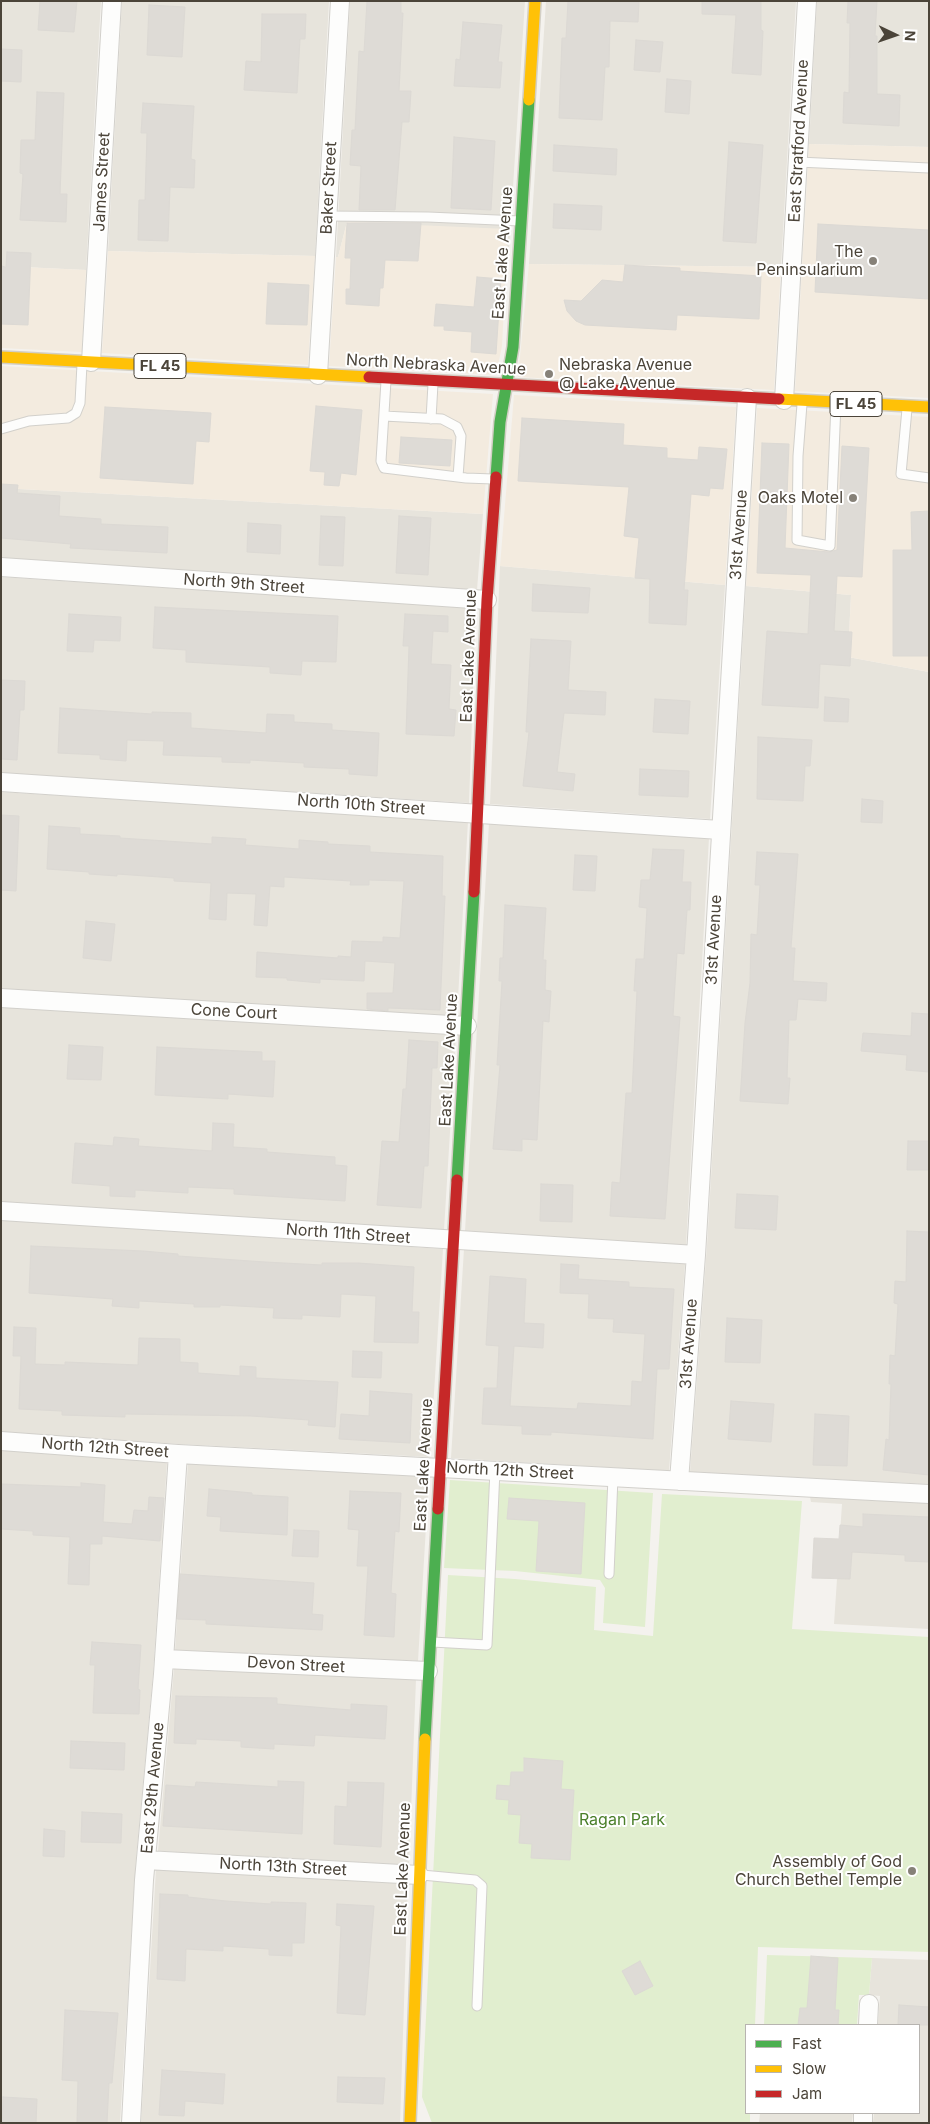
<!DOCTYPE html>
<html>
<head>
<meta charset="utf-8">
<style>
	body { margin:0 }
	#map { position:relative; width:930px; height:2124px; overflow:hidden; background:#f4f2ee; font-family:Inter,sans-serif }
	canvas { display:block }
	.frame { position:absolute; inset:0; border:2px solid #4b4439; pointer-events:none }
	.legend { position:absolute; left:745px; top:2024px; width:175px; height:90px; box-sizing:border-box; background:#fff; border:1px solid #b7b4b0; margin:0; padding:6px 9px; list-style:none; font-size:15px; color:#4b4439 }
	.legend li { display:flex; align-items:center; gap:10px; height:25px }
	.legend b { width:25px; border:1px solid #b7b4b0 }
	.north { position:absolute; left:870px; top:10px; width:50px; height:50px; -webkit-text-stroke:4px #fff; paint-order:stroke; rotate:93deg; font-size:14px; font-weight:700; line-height:20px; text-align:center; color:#4b4439 }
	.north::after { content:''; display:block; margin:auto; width:18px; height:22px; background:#4b4439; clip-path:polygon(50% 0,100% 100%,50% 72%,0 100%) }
</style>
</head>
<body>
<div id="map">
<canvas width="930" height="2124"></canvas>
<div class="frame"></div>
<ul class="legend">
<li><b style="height:6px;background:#4caf50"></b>Fast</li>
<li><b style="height:6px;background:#ffc107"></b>Slow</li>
<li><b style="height:6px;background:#c62828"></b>Jam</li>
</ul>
<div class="north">N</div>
</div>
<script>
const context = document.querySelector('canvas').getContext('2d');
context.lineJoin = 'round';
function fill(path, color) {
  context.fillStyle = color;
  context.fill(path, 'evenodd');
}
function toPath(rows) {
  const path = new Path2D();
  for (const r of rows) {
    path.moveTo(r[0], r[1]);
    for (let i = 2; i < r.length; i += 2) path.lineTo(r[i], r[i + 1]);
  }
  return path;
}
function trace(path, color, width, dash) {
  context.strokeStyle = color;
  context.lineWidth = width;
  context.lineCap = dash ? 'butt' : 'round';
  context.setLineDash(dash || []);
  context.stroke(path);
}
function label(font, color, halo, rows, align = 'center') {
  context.font = font + ' Inter,sans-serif';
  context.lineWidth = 4;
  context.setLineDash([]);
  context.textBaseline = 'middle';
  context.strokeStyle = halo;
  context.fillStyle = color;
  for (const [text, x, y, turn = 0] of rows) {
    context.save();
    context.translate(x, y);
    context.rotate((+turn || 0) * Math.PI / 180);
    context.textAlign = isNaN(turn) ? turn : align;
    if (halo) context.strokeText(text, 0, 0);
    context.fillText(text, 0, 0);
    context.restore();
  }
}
fill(toPath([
	[1,1,101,1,86,270,1,266],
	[122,1,329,1,315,256,108,251],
	[350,1,525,1,508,264,347,222,338,257,336,257],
	[546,1,796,1,781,267,529,264],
	[817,1,929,1,929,147,809,144],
	[1,488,483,514,477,590,1,558],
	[500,566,725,585,710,819,490,804],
	[1,577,476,608,469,803,1,773],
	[746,586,851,595,848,657,929,672,929,1484,690,1472,707,1246],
	[1,792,468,821,457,1016,1,989],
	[489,823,709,838,686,1245,465,1231],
	[1,1007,456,1034,444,1230,1,1202],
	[1,1220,443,1249,430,1457,179,1444,1,1432],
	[464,1249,685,1264,669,1471,451,1458],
	[1,1450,167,1462,153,1674,136,1859,120,2123,1,2123],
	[188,1463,429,1476,418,1661,175,1651],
	[810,1497,929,1503,929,1629,834,1624,842,1504,811,1502],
	[174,1669,416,1679,409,1865,158,1851],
	[156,1869,408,1884,400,2123,141,2123],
	[872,1958,929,1960,929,2123,873,2123,874,2113,919,2113,919,2025,878,2025,880,1996,869,1995],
	[760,2113,853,2113,852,2123,759,2123]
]), '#e7e4dc');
fill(toPath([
	[809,144,929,147,929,398,795,391],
	[347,222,508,229,502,346,496,375,329,366,336,257,338,257],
	[108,251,315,256,308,365,102,353],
	[529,264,781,267,774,390,518,377],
	[1,266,86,270,82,352,1,348],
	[1,366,493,394,483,514,1,488],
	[514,395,736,407,725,585,500,566],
	[757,408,929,417,929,672,848,657,851,595,746,586]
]), '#f3ebdf');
fill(toPath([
	[450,1480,653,1493,645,1627,603,1623,605,1588,600,1580,515,1571,444,1568],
	[662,1494,802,1501,792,1629,929,1637,929,1952,758,1947,755,2025,746,2025,746,2113,750,2113,750,2123,432,2123,422,2097,448,1575,515,1579,596,1587,594,1630,653,1636],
	[767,1955,872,1958,869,1995,859,1995,857,2025,764,2025]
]), '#e1eecf');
const building = toPath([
	[40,1,77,1,74,32,38,30,40,1],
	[367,1,401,1,401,13,403,13,399,91,411,91,409,122,402,122,395,210,359,210,361,166,350,165,352,130,355,130,359,51,364,52,367,1],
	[568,1,639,2,638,22,610,21,609,67,605,67,602,120,559,118,562,38,566,38,568,1],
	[702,1,761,1,761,30,763,31,761,75,732,73,736,15,702,14,702,1],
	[848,1,877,1,875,36,877,36,877,94,900,95,899,126,843,123,844,92,849,93,850,23,847,23,848,1],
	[149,5,185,7,182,57,147,55,149,5],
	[262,14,306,14,305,39,300,39,297,93,244,90,246,61,261,62,262,14],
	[463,22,502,25,498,62,502,62,500,88,454,86,456,59,460,60,463,22],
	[636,40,663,42,660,72,634,70,636,40],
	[1,49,22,50,21,82,1,81,1,49],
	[667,79,691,81,689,114,665,112,667,79],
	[37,92,64,93,60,194,67,194,66,222,20,220,23,174,20,173,21,140,35,140,37,92],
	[143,103,194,106,191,159,195,160,194,188,170,187,168,241,138,240,139,200,145,200,147,133,141,133,143,103],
	[454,137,495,141,491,210,451,208,454,137],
	[729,142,763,145,756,243,723,241,729,142],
	[554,145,617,149,616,175,553,171,554,145],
	[554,204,602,206,601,230,553,228,554,204],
	[347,223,421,223,418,261,385,260,383,288,380,288,379,306,346,304,346,289,350,289,351,258,345,258,347,223],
	[818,224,929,230,929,299,815,292,818,224],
	[7,252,31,253,28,325,1,324,1,266,6,267,7,252],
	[625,265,680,268,680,271,761,276,759,319,677,315,676,330,585,325,576,321,567,311,564,300,581,301,602,280,623,282,625,265],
	[477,277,501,279,496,354,471,352,472,332,444,330,444,326,434,326,436,304,474,307,477,277],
	[268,283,309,285,307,325,266,324,268,283],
	[316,406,362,410,356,475,341,473,339,486,324,485,325,472,310,471,316,406],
	[105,407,211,413,209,442,196,441,193,484,100,478,105,407],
	[522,418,624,424,623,445,667,448,667,458,698,460,699,447,727,449,723,489,710,488,709,496,691,494,684,590,688,590,686,625,649,623,650,579,635,578,639,538,624,536,629,487,518,481,522,418],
	[401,437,452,440,450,466,399,463,401,437],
	[762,443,789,444,785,548,829,552,837,550,842,446,869,448,862,577,837,576,834,631,852,632,850,666,820,664,818,708,762,705,767,631,808,634,811,575,757,573,762,443],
	[1,484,18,485,17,493,60,496,59,516,101,519,101,524,168,527,167,553,70,548,71,544,1,538,1,484],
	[929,511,929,656,893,656,893,550,912,550,911,512,929,511],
	[321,516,345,517,343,566,319,565,321,516],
	[399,516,431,518,428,575,396,573,399,516],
	[248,523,281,525,280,554,247,552,248,523],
	[533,584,590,588,588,613,532,611,533,584],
	[155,607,338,616,336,662,302,661,301,675,270,673,270,667,186,662,186,650,153,648,155,607],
	[69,614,121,617,120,641,94,640,93,652,67,651,69,614],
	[405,614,448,616,448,632,433,631,431,664,451,665,449,709,456,710,454,736,406,734,409,646,403,646,405,614],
	[531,639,571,641,568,690,606,692,605,715,564,713,557,772,575,774,573,791,523,786,529,732,526,732,531,639],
	[1,680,25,681,24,710,20,710,17,760,1,759,1,680],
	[825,697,849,699,848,722,824,721,825,697],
	[655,699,690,701,688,734,653,732,655,699],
	[60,708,152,714,152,712,191,713,191,728,266,733,267,714,294,715,294,722,332,724,332,730,379,733,377,776,349,774,349,769,304,767,304,763,250,760,250,763,222,762,222,757,163,755,164,741,127,740,126,761,100,759,100,755,58,753,60,708],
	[758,737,812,740,810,766,805,766,803,801,757,799,758,737],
	[640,769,689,771,688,797,639,795,640,769],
	[862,799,883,801,882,823,861,822,862,799],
	[1,815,19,816,16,891,1,890,1,815],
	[49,826,80,828,80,834,120,836,120,838,212,844,212,837,246,839,245,845,299,849,299,840,328,842,328,844,370,846,370,852,443,856,442,896,445,896,440,1010,388,1008,388,1011,367,1009,367,993,393,993,395,963,365,961,364,981,320,979,320,983,287,980,287,978,256,977,257,952,338,958,338,956,351,957,352,941,383,942,383,937,400,938,404,881,369,880,369,885,350,885,351,881,284,877,284,887,270,886,267,926,254,925,256,894,227,893,226,920,209,919,211,883,174,881,174,878,117,874,117,876,89,874,89,872,47,869,49,826],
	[653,849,684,850,682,882,691,882,690,910,687,910,684,954,677,953,673,1016,680,1017,665,1219,610,1216,612,1182,620,1183,626,1093,632,1093,637,991,634,991,636,959,644,959,647,908,639,907,641,880,650,880,653,849],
	[757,852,798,854,791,948,795,948,793,981,827,983,826,1001,798,999,796,1020,789,1020,787,1078,790,1078,788,1104,740,1101,745,1023,750,983,751,934,757,935,760,885,755,885,757,852],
	[575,855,597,856,595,891,573,890,575,855],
	[505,905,546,908,543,960,546,960,545,990,551,991,549,1022,543,1021,537,1140,522,1139,522,1151,493,1149,500,1065,497,1065,502,981,499,981,500,958,503,958,505,905],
	[86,921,115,924,111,961,83,958,86,921],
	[912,1013,929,1014,929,1072,906,1070,907,1055,861,1051,863,1033,911,1036,912,1013],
	[409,1040,438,1042,437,1068,432,1068,428,1166,424,1166,421,1208,377,1205,382,1141,399,1142,403,1089,406,1089,409,1040],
	[69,1045,103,1047,101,1080,67,1079,69,1045],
	[157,1047,262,1052,262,1061,275,1061,273,1097,228,1094,228,1099,155,1095,157,1047],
	[213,1123,234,1124,233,1147,267,1149,267,1152,335,1157,335,1165,347,1166,345,1201,234,1194,234,1189,188,1187,188,1193,135,1190,135,1197,110,1196,110,1186,72,1183,75,1143,113,1146,114,1137,139,1139,138,1146,212,1151,213,1123],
	[908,1141,929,1141,929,1170,907,1170,908,1141],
	[541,1184,573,1185,572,1222,540,1221,541,1184],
	[737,1194,778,1196,776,1230,735,1228,737,1194],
	[907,1231,929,1232,929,1475,883,1470,886,1439,889,1440,891,1384,889,1384,890,1355,895,1356,898,1304,894,1303,895,1281,906,1282,907,1231],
	[31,1246,143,1251,178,1254,178,1256,265,1262,322,1265,322,1263,358,1263,414,1267,412,1312,419,1312,418,1343,374,1342,376,1296,341,1294,340,1317,302,1315,302,1319,273,1318,274,1308,220,1305,220,1307,194,1307,194,1304,139,1301,139,1308,112,1306,113,1299,29,1293,31,1246],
	[561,1264,579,1265,578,1279,629,1282,629,1287,674,1289,669,1369,657,1369,653,1439,551,1432,551,1435,522,1434,522,1426,482,1424,484,1388,497,1388,499,1346,486,1345,490,1276,526,1279,524,1323,544,1324,543,1348,514,1346,510,1406,577,1409,578,1403,631,1406,632,1381,642,1382,645,1334,613,1332,614,1319,588,1318,589,1294,560,1293,561,1264],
	[727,1318,762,1320,760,1363,725,1362,727,1318],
	[14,1327,36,1328,35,1364,65,1365,65,1362,138,1365,139,1338,180,1339,180,1362,198,1363,198,1373,240,1376,240,1366,256,1367,256,1378,338,1382,335,1427,308,1425,309,1420,251,1416,125,1414,125,1417,62,1415,62,1411,19,1409,21,1356,13,1356,14,1327],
	[353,1351,382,1352,381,1378,352,1377,353,1351],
	[370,1391,412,1394,410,1443,339,1439,341,1414,369,1416,370,1391],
	[731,1401,774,1404,771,1442,728,1439,731,1401],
	[815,1414,849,1416,847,1466,813,1465,815,1414],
	[81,1483,105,1485,103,1522,132,1524,134,1510,148,1511,149,1497,164,1498,160,1541,102,1536,102,1544,90,1544,89,1585,68,1584,70,1537,33,1535,33,1531,1,1529,2,1484,81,1487,81,1483],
	[209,1489,252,1493,252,1495,288,1497,287,1535,220,1531,221,1517,207,1516,209,1489],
	[350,1491,401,1493,399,1532,395,1531,391,1593,396,1594,394,1637,364,1635,368,1566,357,1566,359,1530,348,1529,350,1491],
	[509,1498,585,1503,581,1574,536,1571,539,1521,507,1519,509,1498],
	[863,1514,929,1517,929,1562,905,1561,905,1555,852,1552,850,1579,812,1578,814,1538,839,1539,840,1525,863,1527,863,1514],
	[294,1530,319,1531,318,1557,292,1556,294,1530],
	[180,1574,314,1583,312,1614,323,1615,322,1630,206,1624,206,1620,177,1619,180,1574],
	[92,1642,141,1645,138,1689,140,1690,139,1714,93,1713,95,1665,90,1665,92,1642],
	[176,1696,277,1698,277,1704,351,1710,351,1704,387,1706,385,1739,315,1735,314,1746,274,1744,274,1749,241,1747,241,1741,196,1739,196,1744,174,1743,176,1696],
	[71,1741,125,1743,124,1770,70,1768,71,1741],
	[524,1758,563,1761,561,1789,574,1790,570,1860,531,1858,532,1844,519,1843,521,1815,508,1814,509,1800,496,1799,497,1785,510,1786,511,1772,524,1772,524,1758],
	[278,1781,304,1782,302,1834,163,1826,166,1785,195,1787,196,1782,278,1787,278,1781],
	[348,1782,384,1783,381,1847,334,1844,335,1806,347,1807,348,1782],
	[82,1812,122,1814,121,1843,81,1842,82,1812],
	[44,1829,65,1831,64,1857,43,1856,44,1829],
	[160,1894,188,1895,188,1897,226,1901,271,1904,271,1902,306,1903,304,1943,292,1943,292,1956,269,1955,269,1949,223,1946,223,1951,186,1949,185,1981,157,1979,160,1894],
	[337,1904,374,1906,365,2015,337,2013,341,1926,336,1925,337,1904],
	[811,1956,838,1958,835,2010,839,2010,838,2025,798,2025,800,2008,807,2008,811,1956],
	[640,1961,653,1986,635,1995,622,1971,640,1961],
	[899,2005,929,2007,929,2025,898,2025,899,2005],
	[65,2010,118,2013,112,2083,109,2083,107,2123,77,2123,78,2081,62,2080,65,2010],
	[162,2070,225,2074,223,2104,185,2101,184,2116,159,2115,162,2070],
	[338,2077,385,2078,383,2104,337,2102,338,2077],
	[3,2097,37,2099,36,2123,2,2123,3,2097]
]);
fill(building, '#dedbd6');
trace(building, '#dcd9d4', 1);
const lane = toPath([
	[798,162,929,168],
	[328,216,428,217,520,221],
	[386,381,381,461,384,468,466,478,493,479],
	[802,404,798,456,797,540,830,546,836,404],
	[907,409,901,474,929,478],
	[384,416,442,419,457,427,461,436,458,477],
	[431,419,433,384],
	[1,429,29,421,68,418,76,413,80,403,82,364],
	[609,1574,613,1477],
	[432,1642,487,1645,495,1470],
	[422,1875,475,1880,482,1886,477,2006]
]);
const street = toPath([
	[91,362,112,1],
	[318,375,340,1],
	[784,400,807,1],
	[1,567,487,600],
	[1,782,720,830],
	[1,998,467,1026],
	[1,1211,696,1255],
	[1,1441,178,1454,929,1494],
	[679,1481,696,1255,747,398],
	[164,1659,428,1671],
	[146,1860,419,1875],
	[868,2025,869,2004],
	[131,2123,144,1880,163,1674,178,1454],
	[863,2123,863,2113]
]);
const fast = toPath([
	[496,477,500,422,513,347,529,100],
	[457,1180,474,892],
	[425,1739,438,1509]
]);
const slow = toPath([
	[529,100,535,1],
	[1,357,369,377],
	[779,399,929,407],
	[410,2123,425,1739]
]);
const jam = toPath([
	[369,377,779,399],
	[474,892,487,600,496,477],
	[438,1509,457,1180]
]);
trace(lane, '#d2d0cb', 11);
trace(street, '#d2d0cb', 20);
trace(fast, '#d3cfc5', 14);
trace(slow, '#d3cfc5', 14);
trace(jam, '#d3cfc5', 14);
trace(lane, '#fdfdfc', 9);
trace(street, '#fdfdfc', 18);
trace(fast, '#4caf50', 11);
trace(slow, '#ffc107', 11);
trace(jam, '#c62828', 11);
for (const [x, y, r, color] of [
	[873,261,5,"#868178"],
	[549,374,5,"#868178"],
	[853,498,5,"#868178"],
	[912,1871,5,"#868178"]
]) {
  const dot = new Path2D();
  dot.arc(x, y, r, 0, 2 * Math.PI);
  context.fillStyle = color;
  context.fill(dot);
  trace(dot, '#fff', 2);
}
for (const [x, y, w] of [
	[160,366,52],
	[856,404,52]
]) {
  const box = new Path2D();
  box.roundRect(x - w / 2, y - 12.5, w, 25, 4);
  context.fillStyle = '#fff';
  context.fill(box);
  trace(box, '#4b4439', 1);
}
label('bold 15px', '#4b4439', null, [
	["FL 45",160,366],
	["FL 45",856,404]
]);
label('16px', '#4b4439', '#fff', [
	["East Stratford Avenue",799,141,-87],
	["James Street",102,182,-87],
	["Baker Street",329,188,-87],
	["East Lake Avenue",503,253,-86],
	["North Nebraska Avenue",436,365,3],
	["31st Avenue",739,535,-86],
	["North 9th Street",244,584,4],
	["East Lake Avenue",469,656,-88],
	["North 10th Street",361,805,4],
	["31st Avenue",714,940,-87],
	["Cone Court",234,1012,3],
	["East Lake Avenue",449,1060,-87],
	["North 11th Street",348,1234,4],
	["31st Avenue",689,1344,-86],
	["North 12th Street",105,1448,4],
	["East Lake Avenue",424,1465,-87],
	["North 12th Street",510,1471,3],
	["Devon Street",296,1665,3],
	["East 29th Avenue",153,1788,-85],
	["North 13th Street",283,1867,3],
	["East Lake Avenue",403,1869,-88]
]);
label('16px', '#4b4439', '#fff', [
	["The",863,252],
	["Peninsularium",863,270],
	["Nebraska Avenue",559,365,"left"],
	["@ Lake Avenue",559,383,"left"],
	["Oaks Motel",843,498],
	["Assembly of God",902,1862],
	["Church Bethel Temple",902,1880]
], 'right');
label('16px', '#4a7f2a', '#fff', [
	["Ragan Park",622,1820]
]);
</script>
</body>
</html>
